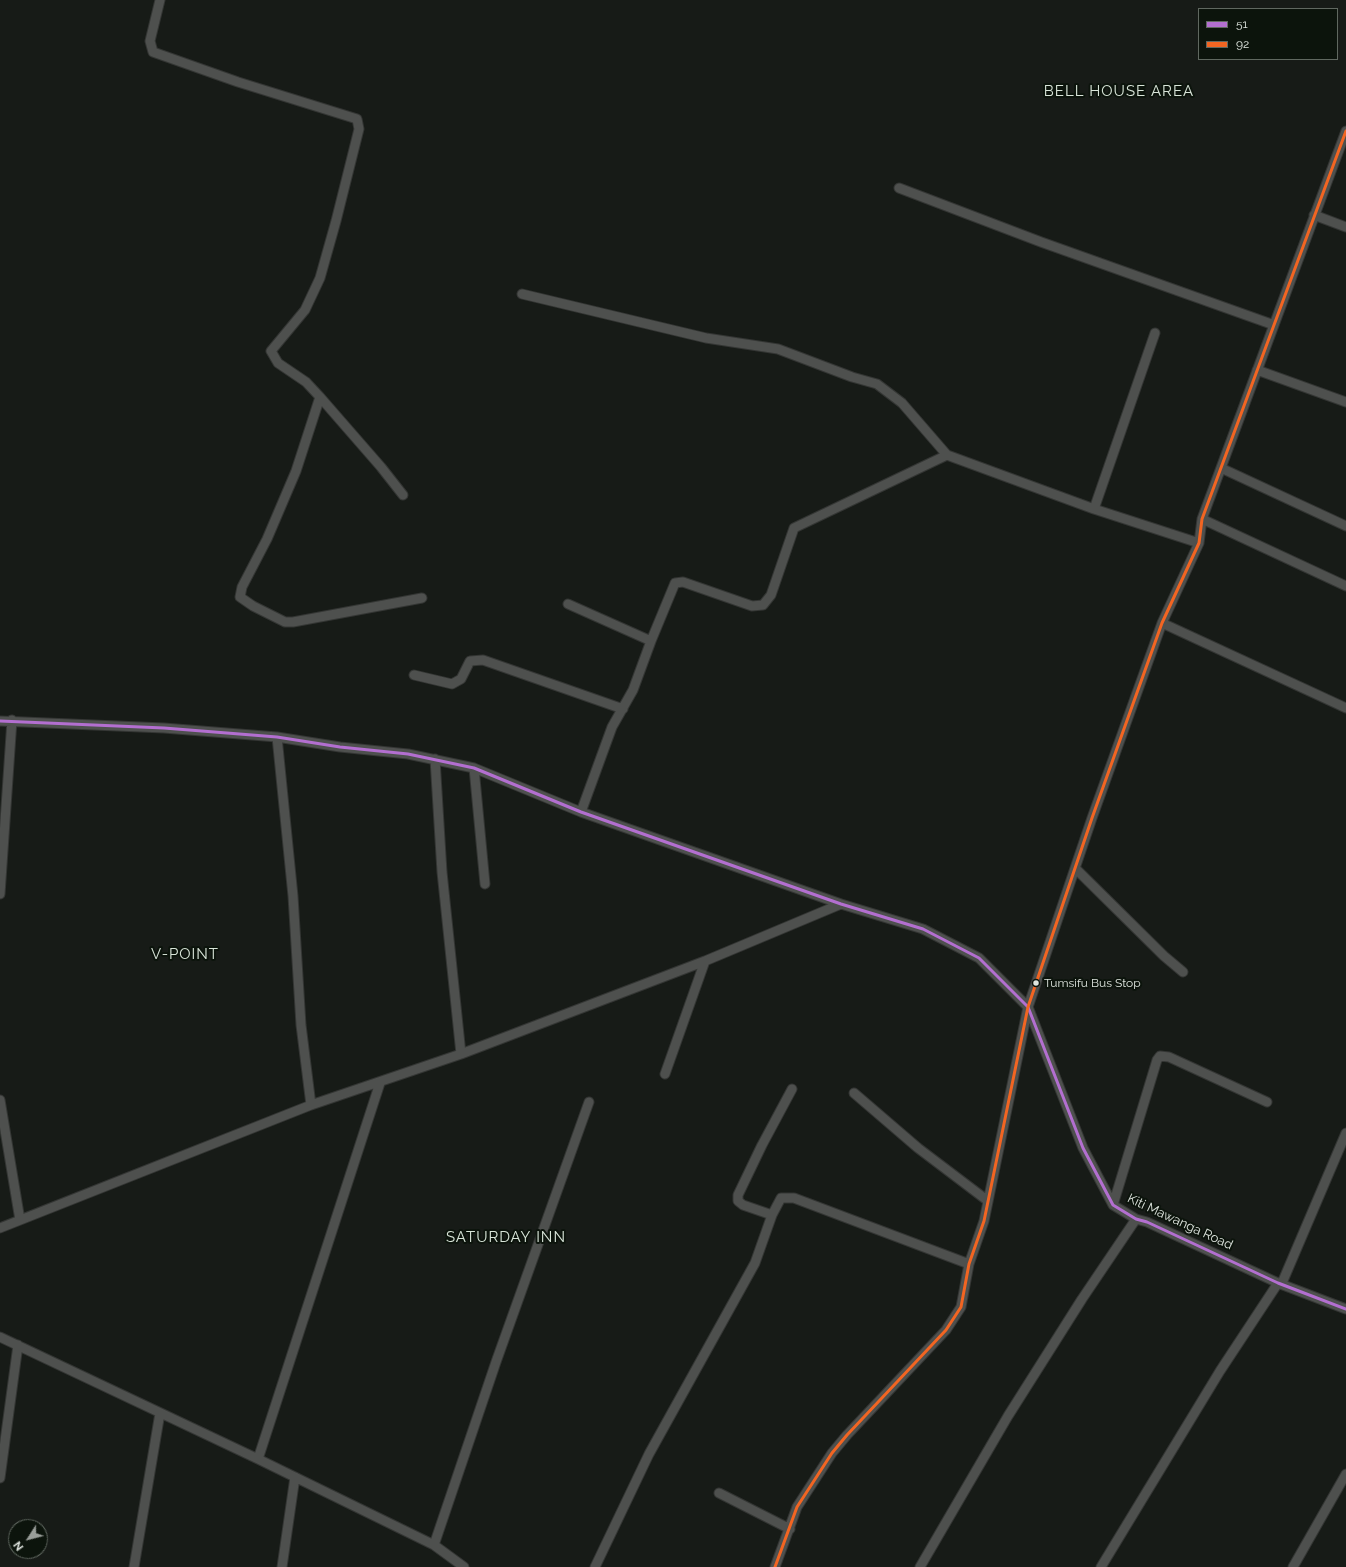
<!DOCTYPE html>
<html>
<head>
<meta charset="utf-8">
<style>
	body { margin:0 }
	#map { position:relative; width:1346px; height:1567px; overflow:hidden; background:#171b17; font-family:Raleway,sans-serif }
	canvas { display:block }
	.legend { position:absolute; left:1198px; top:8px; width:140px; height:52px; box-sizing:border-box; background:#0c140c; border:1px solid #606860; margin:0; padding:5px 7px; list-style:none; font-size:12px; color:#dfe5df }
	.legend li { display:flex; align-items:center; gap:8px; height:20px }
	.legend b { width:20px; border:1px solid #606860 }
	.north { position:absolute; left:8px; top:1519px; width:40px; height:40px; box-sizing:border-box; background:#0c140c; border:1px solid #606860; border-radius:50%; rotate:234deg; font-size:11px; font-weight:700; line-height:16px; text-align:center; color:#dfe5df }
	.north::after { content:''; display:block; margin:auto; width:14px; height:18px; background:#999e99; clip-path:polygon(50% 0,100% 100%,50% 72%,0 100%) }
</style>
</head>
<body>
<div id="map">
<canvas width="1346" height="1567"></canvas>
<ul class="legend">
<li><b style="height:5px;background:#b36fd0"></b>51</li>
<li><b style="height:5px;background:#f26522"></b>92</li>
</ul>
<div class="north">N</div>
</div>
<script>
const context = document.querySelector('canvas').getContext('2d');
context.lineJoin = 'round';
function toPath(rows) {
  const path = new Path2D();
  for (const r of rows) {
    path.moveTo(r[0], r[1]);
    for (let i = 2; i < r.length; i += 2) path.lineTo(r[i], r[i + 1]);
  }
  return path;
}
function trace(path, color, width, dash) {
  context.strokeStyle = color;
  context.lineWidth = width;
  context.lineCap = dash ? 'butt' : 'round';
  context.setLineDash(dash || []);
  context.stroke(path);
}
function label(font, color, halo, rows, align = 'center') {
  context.font = font + ' Raleway,sans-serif';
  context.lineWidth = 4;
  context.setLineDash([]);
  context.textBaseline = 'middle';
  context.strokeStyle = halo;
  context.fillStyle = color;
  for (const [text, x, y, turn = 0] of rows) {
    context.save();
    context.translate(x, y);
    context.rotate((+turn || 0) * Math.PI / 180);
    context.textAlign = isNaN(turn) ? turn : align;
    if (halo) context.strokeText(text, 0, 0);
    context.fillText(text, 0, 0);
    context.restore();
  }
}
const street = toPath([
	[160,0,150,41,153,52,238,82,357,119,359,129,336,221,320,278,305,310,271,351,278,363,306,382,320,397,381,467,403,495],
	[899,188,1041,242,1274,325],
	[1314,215,1346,227],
	[522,294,706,338,778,349,852,377,877,384,902,403,947,455,1094,509,1199,543],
	[1257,370,1346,402],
	[320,397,296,471,267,539,242,587,240,597,253,606,285,622,293,622,422,598],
	[1221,468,1346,526],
	[1094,509,1155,333],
	[1202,519,1346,586],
	[568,604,651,641,633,690,612,727,581,812],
	[1162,623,1346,708],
	[651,641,675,583,683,582,752,606,763,605,771,595,794,528,947,455],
	[414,675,452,684,461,679,470,661,483,660,623,709],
	[0,721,164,728,277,737,340,747,408,754,474,768,581,812,841,904,923,929,979,958,1028,1007,1083,1148,1113,1205,1136,1219,1147,1222,1278,1283,1346,1309],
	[277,737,293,896,301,1025,311,1105],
	[435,759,442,872,461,1054],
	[474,768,485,884],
	[1076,869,1164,956,1183,972],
	[0,894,12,720],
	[665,1074,705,961],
	[792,1089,762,1145,738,1195,738,1201,743,1205,772,1215,781,1198,794,1198,969,1264],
	[854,1093,918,1148,988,1201],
	[0,1100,20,1220],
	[1113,1205,1157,1060,1160,1056,1169,1057,1267,1102],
	[0,1228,311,1105,461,1054,705,961,841,904],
	[1282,1283,1346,1133],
	[0,1337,258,1459,434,1545,464,1567],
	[258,1459,380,1083],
	[0,1478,18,1345],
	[719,1493,790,1529],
	[434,1545,496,1362,589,1102],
	[134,1567,160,1413],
	[282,1567,295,1477],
	[595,1567,649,1454,755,1263,772,1215],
	[775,1567,797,1507,832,1453,847,1435,946,1330,961,1307,969,1264,984,1221,1028,1007,1092,818,1162,623,1199,543,1202,519,1346,131],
	[920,1567,1008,1416,1082,1299,1136,1219],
	[1101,1567,1220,1371,1278,1283],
	[1293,1567,1346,1474]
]);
trace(street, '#343634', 11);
trace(street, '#4e504e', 9);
trace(toPath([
	[0,721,164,728,277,737,340,747,408,754,474,768,581,812,841,904,923,929,979,958,1028,1007,1083,1148,1113,1205,1136,1219,1147,1222,1278,1283,1346,1309]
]), '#b36fd0', 3);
trace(toPath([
	[775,1567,797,1507,832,1453,847,1435,946,1330,961,1307,969,1264,984,1221,1028,1007,1092,818,1162,623,1199,543,1202,519,1346,131]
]), '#f26522', 3);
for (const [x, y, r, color] of [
	[1036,983,3.5,"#dfe5df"]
]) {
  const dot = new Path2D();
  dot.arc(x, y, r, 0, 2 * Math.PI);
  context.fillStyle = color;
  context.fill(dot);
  trace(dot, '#0c140c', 1.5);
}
label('12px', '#dfe5df', '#0c140c', [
	["Tumsifu Bus Stop",1044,983]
], 'left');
label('13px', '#dfe5df', '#0c140c', [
	["Kiti Mawanga Road",1180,1222,25]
]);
context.letterSpacing = '1px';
label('15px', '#d9e5d9', '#0c140c', [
	["BELL HOUSE AREA",1119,91],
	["V-POINT",185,954],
	["SATURDAY INN",506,1237]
]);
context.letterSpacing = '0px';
</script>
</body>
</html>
